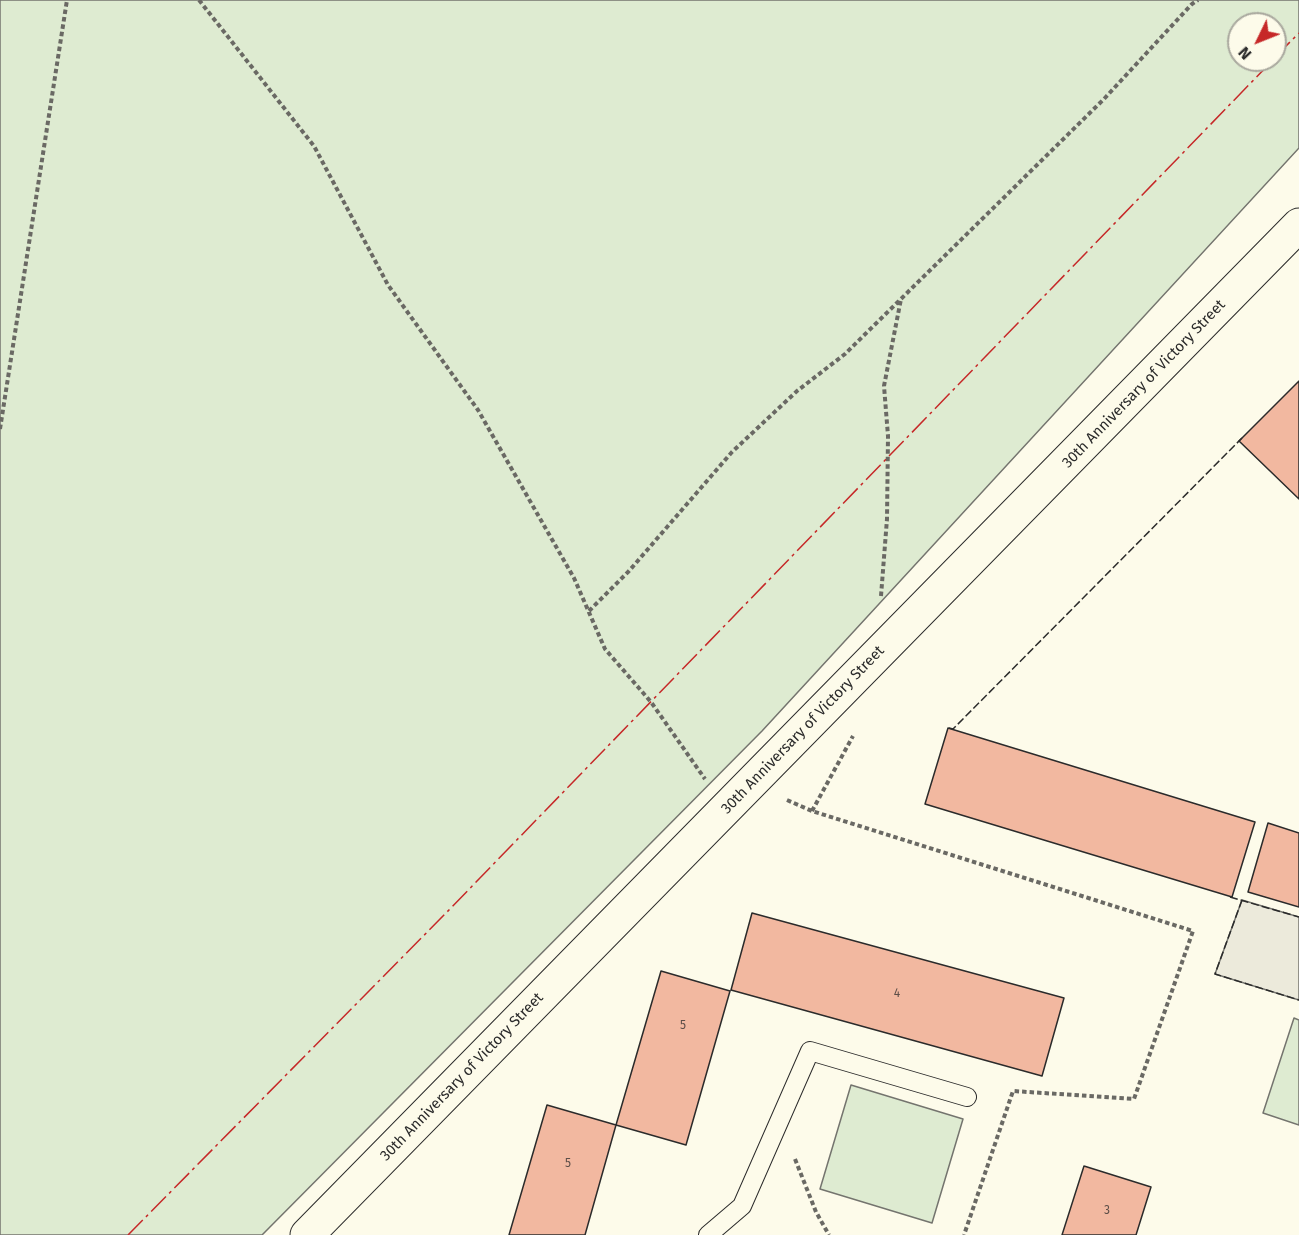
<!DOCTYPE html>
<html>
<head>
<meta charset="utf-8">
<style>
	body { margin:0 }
	#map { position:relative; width:1299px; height:1235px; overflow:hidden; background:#fdfbea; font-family:"Fira Sans",sans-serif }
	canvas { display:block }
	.north { position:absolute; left:1227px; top:12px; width:60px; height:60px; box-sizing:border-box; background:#fdfbea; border:2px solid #a9a89e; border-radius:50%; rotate:227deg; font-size:16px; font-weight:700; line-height:24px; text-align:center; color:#2b2b2b }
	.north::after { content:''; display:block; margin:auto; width:21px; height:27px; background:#c62828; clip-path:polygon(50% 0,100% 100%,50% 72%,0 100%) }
</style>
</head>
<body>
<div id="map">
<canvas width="1299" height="1235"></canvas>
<div class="north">N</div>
</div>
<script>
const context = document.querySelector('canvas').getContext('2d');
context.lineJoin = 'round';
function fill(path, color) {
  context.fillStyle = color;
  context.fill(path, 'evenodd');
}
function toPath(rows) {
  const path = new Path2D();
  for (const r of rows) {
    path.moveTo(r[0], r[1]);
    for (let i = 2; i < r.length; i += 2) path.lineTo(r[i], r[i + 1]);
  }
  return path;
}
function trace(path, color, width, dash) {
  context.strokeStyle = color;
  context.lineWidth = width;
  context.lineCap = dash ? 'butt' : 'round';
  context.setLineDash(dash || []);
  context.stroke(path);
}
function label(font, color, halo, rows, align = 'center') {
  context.font = font + ' "Fira Sans",sans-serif';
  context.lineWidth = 4.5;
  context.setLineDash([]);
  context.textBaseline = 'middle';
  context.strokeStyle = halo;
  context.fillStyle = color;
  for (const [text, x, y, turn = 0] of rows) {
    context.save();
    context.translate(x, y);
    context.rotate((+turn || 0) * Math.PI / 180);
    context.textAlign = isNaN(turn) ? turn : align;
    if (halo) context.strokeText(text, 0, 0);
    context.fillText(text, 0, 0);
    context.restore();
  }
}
const green = toPath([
	[0,0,1299,0,1299,148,762,731,262,1235,0,1235,0,0],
	[1239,24,1275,24,1275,60,1239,60,1239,24],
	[1294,1018,1299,1020,1299,1125,1263,1113,1294,1018],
	[851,1085,963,1119,932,1223,820,1189,851,1085]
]);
fill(green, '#deebd1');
trace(green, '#74746e', 1.5);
const parking = toPath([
	[1242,900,1299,917,1299,1000,1215,974,1242,900]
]);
fill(parking, '#eceadb');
trace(parking, '#74746e', 1.5);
const building = toPath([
	[1299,381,1299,499,1239,441,1299,381],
	[948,728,1255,822,1232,897,925,804,948,728],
	[1268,823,1299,833,1299,907,1248,892,1268,823],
	[752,913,1064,998,1042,1076,731,990,752,913],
	[661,971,730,991,686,1145,616,1125,661,971],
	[547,1105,616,1125,585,1235,509,1235,547,1105],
	[1084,1166,1151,1187,1136,1235,1062,1235,1084,1166]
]);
fill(building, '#f2b8a0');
trace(building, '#2b2b2b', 1.5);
const lane = toPath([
	[708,1235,742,1206,810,1051,967,1097]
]);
const street = toPath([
	[307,1235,1299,225]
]);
trace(lane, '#2b2b2b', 20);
trace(street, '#2b2b2b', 35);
trace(toPath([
	[199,0,314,146,388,285,478,410,574,578,605,649,651,702,705,779],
	[0,429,67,0],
	[881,596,887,519,888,436,884,386,901,299],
	[589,611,629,571,732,452,797,391,845,354,1104,99,1192,4,1198,0],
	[787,800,812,811,1193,931,1134,1099,1013,1091,964,1235],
	[812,811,853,736],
	[795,1159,816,1212,829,1235]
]), '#6a6964', 4, [4.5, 3]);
trace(lane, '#fdfbea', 18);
trace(street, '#fdfbea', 33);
trace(toPath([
	[949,728,953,729,1242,438],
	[1230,897,1299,917],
	[1242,900,1215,974,1299,1000]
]), '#2b2b2b', 1.5, [8, 3]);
trace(toPath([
	[1275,57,1299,33],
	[128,1235,447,912,1273,60]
]), '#c62828', 1.5, [21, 4.5, 3, 4.5]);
label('12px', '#5d4e48', null, [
	["4",897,994],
	["5",683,1026],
	["5",568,1164],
	["3",1107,1211]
]);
label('15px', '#2b2b2b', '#fdfbea', [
	["30th Anniversary of Victory Street",1144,384,-46],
	["30th Anniversary of Victory Street",803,730,-46],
	["30th Anniversary of Victory Street",462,1077,-46]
]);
</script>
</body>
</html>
